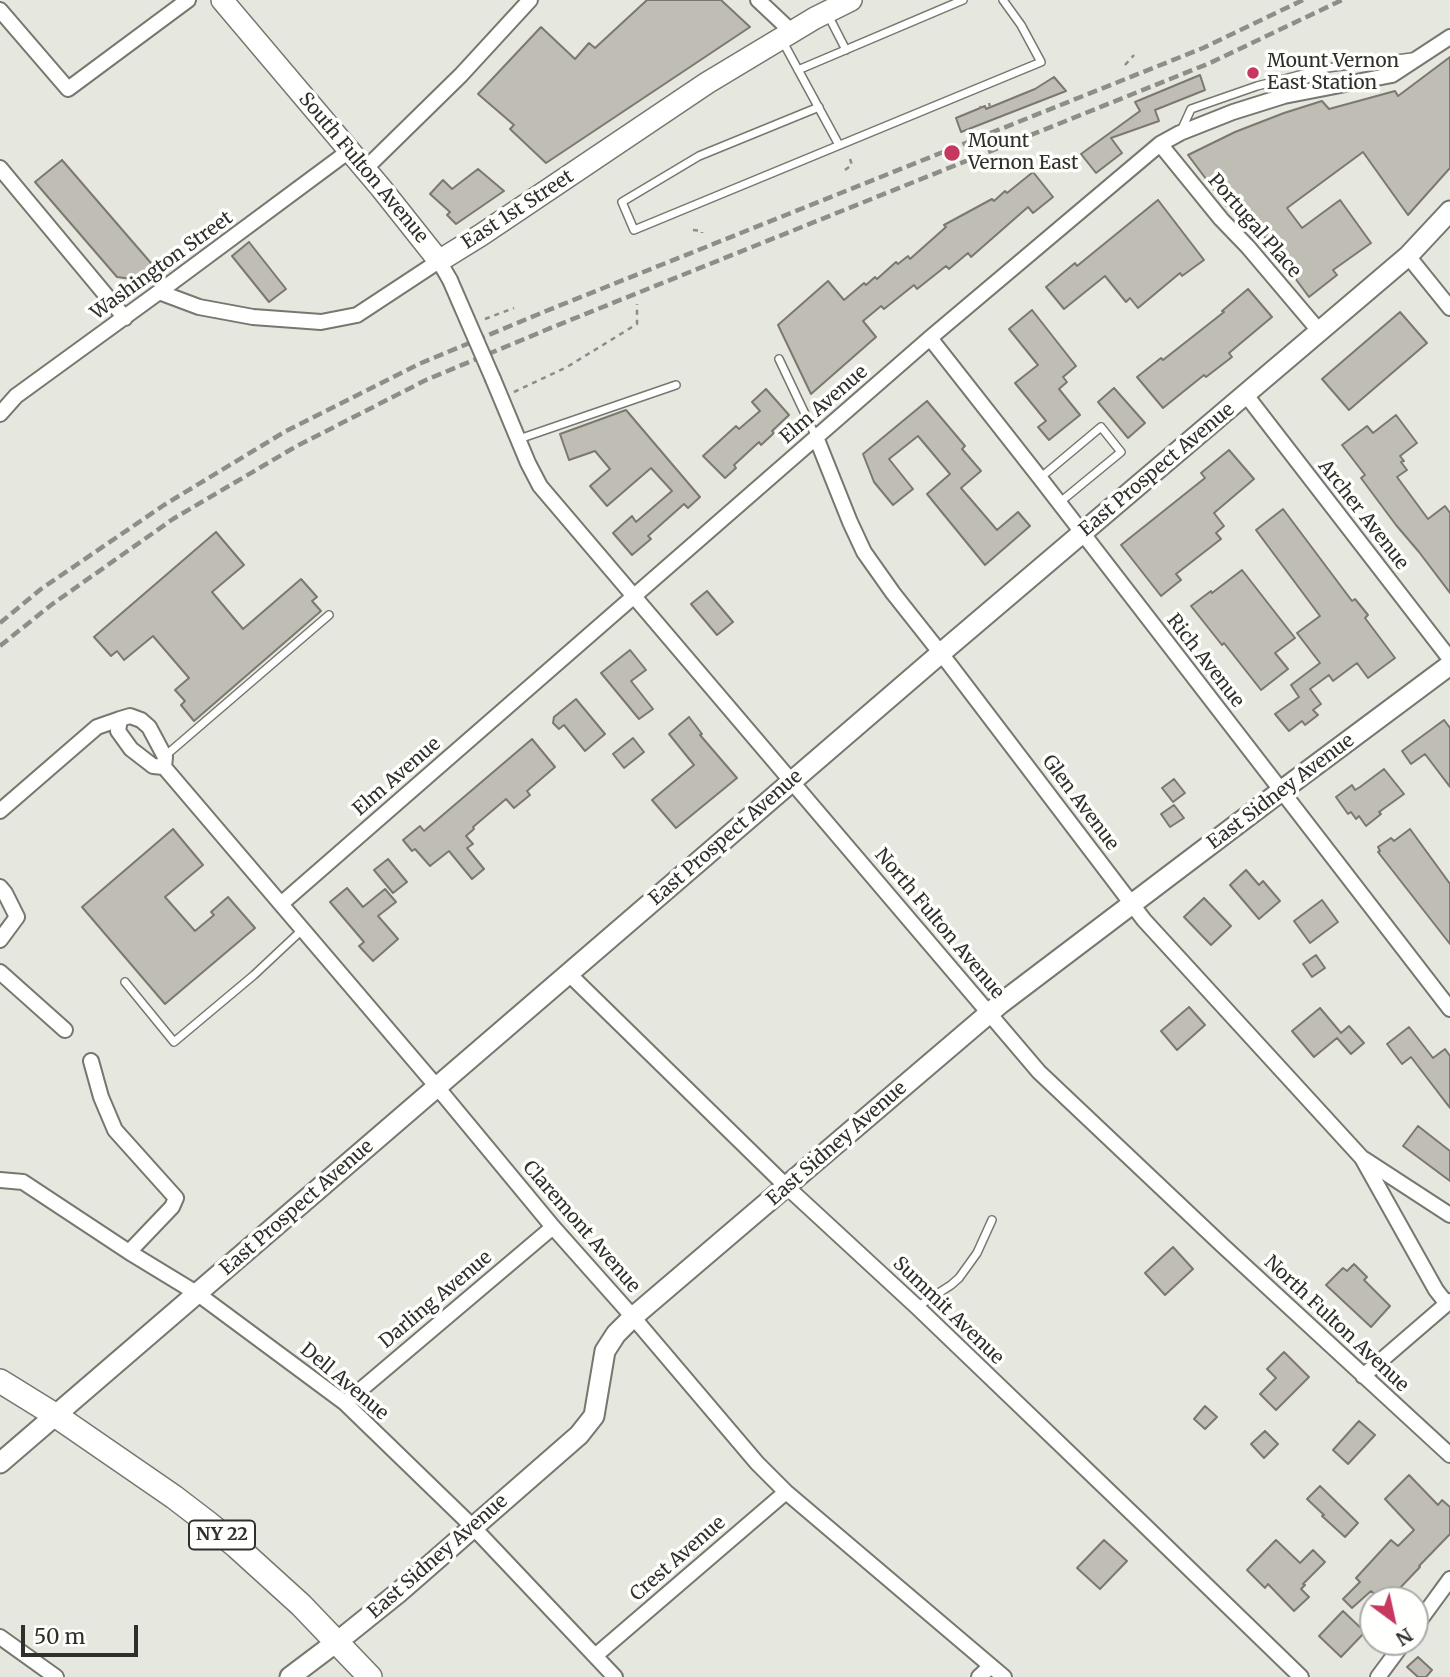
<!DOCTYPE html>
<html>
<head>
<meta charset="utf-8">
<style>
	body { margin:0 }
	#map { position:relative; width:1450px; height:1677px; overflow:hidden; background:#e6e7de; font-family:Merriweather,serif }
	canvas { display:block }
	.north { position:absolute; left:1359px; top:1586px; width:70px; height:70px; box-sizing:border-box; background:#fffffe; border:2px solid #acacaa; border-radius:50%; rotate:147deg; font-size:19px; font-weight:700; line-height:28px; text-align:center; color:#2f2f2b }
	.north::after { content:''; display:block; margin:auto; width:24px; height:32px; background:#c7385f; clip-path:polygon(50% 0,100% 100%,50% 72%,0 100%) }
	.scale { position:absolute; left:21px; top:1625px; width:117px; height:32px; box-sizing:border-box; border:4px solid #2f2f2b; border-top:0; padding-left:9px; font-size:21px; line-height:24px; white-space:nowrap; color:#2f2f2b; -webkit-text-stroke:5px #fffffe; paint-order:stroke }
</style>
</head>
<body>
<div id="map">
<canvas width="1450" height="1677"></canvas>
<div class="north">N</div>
<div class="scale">50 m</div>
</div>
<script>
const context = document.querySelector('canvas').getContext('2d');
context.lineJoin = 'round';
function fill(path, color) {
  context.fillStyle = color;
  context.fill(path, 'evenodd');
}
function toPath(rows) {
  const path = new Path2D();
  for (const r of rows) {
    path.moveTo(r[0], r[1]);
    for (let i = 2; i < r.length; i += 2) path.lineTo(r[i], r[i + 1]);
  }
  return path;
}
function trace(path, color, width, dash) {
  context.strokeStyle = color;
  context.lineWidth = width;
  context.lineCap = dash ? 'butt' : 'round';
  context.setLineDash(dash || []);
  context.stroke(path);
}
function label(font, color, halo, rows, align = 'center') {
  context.font = font + ' Merriweather,serif';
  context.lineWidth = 7;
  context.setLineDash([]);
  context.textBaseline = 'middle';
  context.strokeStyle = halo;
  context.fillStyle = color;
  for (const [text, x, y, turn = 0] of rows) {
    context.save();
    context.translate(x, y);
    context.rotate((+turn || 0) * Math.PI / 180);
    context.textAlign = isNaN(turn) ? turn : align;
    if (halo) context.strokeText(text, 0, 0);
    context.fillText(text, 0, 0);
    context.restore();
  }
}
const building = toPath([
	[647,0,721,0,750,27,546,163,510,129,514,125,478,94,541,27,575,59,589,43,595,48,647,0],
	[1450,57,1450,168,1408,215,1363,152,1287,208,1302,228,1340,200,1371,243,1333,270,1337,275,1309,297,1252,220,1248,223,1227,207,1188,155,1235,132,1284,113,1322,101,1329,109,1395,91,1398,96,1450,57],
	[1200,75,1205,90,1155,110,1159,121,1111,138,1122,153,1096,173,1081,154,1140,111,1135,102,1200,75],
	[1054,77,1066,91,961,132,956,118,985,106,986,109,1035,89,1054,77],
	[62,160,157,270,146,281,117,277,35,182,62,160],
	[478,169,504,191,456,224,447,215,450,212,430,194,443,180,452,189,478,169],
	[1033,172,1053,197,1033,213,1028,207,971,257,968,253,949,269,946,266,917,289,914,285,884,309,881,306,863,321,876,337,811,394,778,325,828,281,844,300,864,283,866,285,875,277,877,279,896,262,898,264,908,256,910,259,946,227,944,225,992,199,994,201,1005,191,1007,193,1033,172],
	[1158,200,1204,260,1182,276,1180,273,1138,308,1130,298,1126,302,1105,276,1064,309,1046,287,1075,263,1077,266,1158,200],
	[249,242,286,289,269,302,232,256,249,242],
	[1248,289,1272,317,1229,353,1232,357,1206,377,1204,375,1163,408,1137,377,1161,358,1163,360,1224,312,1222,311,1248,289],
	[1032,310,1076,366,1063,377,1067,382,1059,389,1080,415,1049,440,1038,427,1046,421,1015,383,1038,365,1009,329,1032,310],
	[1400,312,1427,343,1349,410,1322,379,1400,312],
	[1114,388,1145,423,1128,438,1098,402,1114,388],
	[766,389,789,415,772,431,774,433,761,445,759,442,734,465,736,468,725,478,703,456,736,426,739,429,760,411,752,402,766,389],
	[927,401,965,446,962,449,981,471,961,488,997,530,1018,512,1030,526,985,565,927,494,950,474,918,436,889,459,913,489,893,505,874,482,863,454,927,401],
	[626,410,700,497,688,508,684,504,648,536,651,539,632,555,613,533,632,516,636,522,672,491,651,468,607,506,590,486,610,469,595,451,569,460,560,434,626,410],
	[1396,415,1417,443,1400,456,1404,461,1401,462,1407,470,1397,477,1428,519,1445,506,1450,513,1450,593,1419,552,1396,525,1361,478,1365,475,1342,445,1367,426,1373,433,1396,415],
	[1229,450,1254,479,1214,513,1224,526,1216,533,1221,539,1176,574,1181,580,1161,596,1121,545,1205,478,1201,473,1229,450],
	[1283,509,1352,601,1355,599,1368,615,1365,618,1395,658,1368,678,1357,663,1333,681,1329,675,1310,689,1321,704,1313,710,1318,715,1305,725,1302,721,1289,731,1275,714,1299,697,1291,685,1320,663,1297,633,1320,616,1256,530,1283,509],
	[216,532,244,565,212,592,243,629,301,579,317,597,312,601,321,611,194,721,181,705,185,701,175,690,189,678,153,636,124,660,117,651,111,656,94,637,216,532],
	[1242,570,1295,638,1275,653,1288,669,1261,690,1224,643,1222,645,1191,606,1211,591,1212,593,1242,570],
	[707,591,733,622,717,635,691,604,707,591],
	[630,650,646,670,631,681,653,709,639,719,601,673,630,650],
	[576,699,605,734,585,751,564,725,559,729,553,723,554,717,576,699],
	[689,717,702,734,700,735,737,778,676,828,652,800,694,765,669,734,689,717],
	[1444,720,1450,728,1450,787,1425,754,1411,764,1402,751,1444,720],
	[633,738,644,752,624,768,613,754,633,738],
	[532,739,555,767,527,791,530,795,514,808,506,799,473,827,474,829,466,836,473,844,467,848,484,869,472,879,449,851,430,866,415,849,412,851,403,840,420,826,424,831,532,739],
	[1384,769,1404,794,1379,812,1381,814,1366,826,1359,816,1356,819,1351,812,1348,814,1336,797,1352,785,1355,790,1360,787,1384,769],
	[1174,779,1185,793,1173,802,1162,788,1174,779],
	[1174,805,1184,818,1170,827,1161,814,1174,805],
	[173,829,203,865,165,897,195,931,214,915,211,912,228,897,255,928,165,1004,82,907,173,829],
	[1410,829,1450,884,1450,944,1378,852,1380,851,1378,847,1391,838,1394,841,1410,829],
	[388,859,407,882,393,893,374,870,388,859],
	[1246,870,1259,885,1263,881,1280,901,1259,919,1230,885,1246,870],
	[347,888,363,907,385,889,396,902,378,916,398,939,373,961,359,946,364,942,330,902,347,888],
	[1204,898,1231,926,1211,945,1184,917,1204,898],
	[1322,900,1338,922,1310,943,1294,921,1322,900],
	[1316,955,1325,968,1312,977,1303,964,1316,955],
	[1189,1007,1205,1025,1177,1050,1161,1031,1189,1007],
	[1320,1008,1341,1033,1349,1026,1364,1043,1351,1054,1337,1038,1314,1057,1292,1031,1320,1008],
	[1409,1027,1433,1058,1445,1049,1450,1056,1450,1108,1411,1057,1402,1064,1387,1044,1409,1027],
	[1418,1126,1450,1151,1450,1181,1403,1146,1418,1126],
	[1173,1247,1193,1269,1165,1295,1145,1273,1173,1247],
	[1354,1264,1367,1277,1364,1280,1390,1306,1371,1327,1326,1285,1343,1268,1347,1271,1354,1264],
	[1284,1352,1309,1377,1276,1410,1260,1394,1276,1378,1267,1369,1284,1352],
	[1205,1406,1217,1417,1205,1429,1194,1419,1205,1406],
	[1359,1421,1375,1435,1348,1464,1333,1450,1359,1421],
	[1265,1431,1278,1444,1264,1458,1251,1444,1265,1431],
	[1409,1475,1438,1505,1442,1500,1450,1507,1450,1534,1419,1566,1420,1567,1400,1588,1401,1589,1392,1600,1382,1600,1371,1591,1352,1608,1343,1599,1360,1582,1356,1578,1391,1540,1398,1546,1414,1530,1385,1499,1409,1475],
	[1320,1486,1358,1523,1345,1537,1322,1516,1324,1515,1307,1499,1320,1486],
	[1104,1540,1127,1561,1100,1589,1077,1568,1104,1540],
	[1276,1540,1300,1563,1313,1550,1325,1562,1303,1584,1305,1585,1301,1589,1309,1597,1294,1611,1268,1584,1265,1588,1247,1570,1276,1540],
	[1343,1611,1365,1632,1341,1657,1319,1636,1343,1611],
	[1418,1657,1432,1670,1426,1677,1418,1677,1407,1667,1418,1657]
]);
fill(building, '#c0bdb4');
trace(building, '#7b7870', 2);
const service = toPath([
	[827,13,846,50],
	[783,42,839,145],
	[798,70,963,0],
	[819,107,699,156,622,202,634,230,1041,62,1021,25,1003,0],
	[1180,133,1191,109,1257,86,1327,68,1412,57],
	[779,359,816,437],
	[519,439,676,385],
	[1040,478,1101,427,1121,452,1059,503],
	[165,756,329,615],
	[125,982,174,1042,254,975,302,930],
	[917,1307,951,1285,959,1278,977,1253,992,1220]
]);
const minor = toPath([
	[758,0,792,32],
	[0,10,68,89,188,0],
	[1160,144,1221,219,1248,247,1320,332],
	[0,168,125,318],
	[365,169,461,75,530,0],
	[1408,256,1450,308],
	[159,292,199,307,253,317,321,322,357,315,439,261,450,280],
	[930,338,1040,478,1450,1009],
	[493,379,528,463,540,486,1039,1072,1222,1245,1450,1455],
	[1246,395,1450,659],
	[0,414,16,396,159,292,349,151],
	[816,437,850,522,864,552,893,593,950,665,1144,920,1362,1158,1436,1290,1447,1304],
	[164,767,153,766,131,749,118,731,120,719,130,716,141,720,149,727,165,757,164,767,437,1087,553,1227,633,1317,757,1463,786,1492,1004,1677],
	[0,811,97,727,120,719],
	[0,887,5,893,17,917,0,940],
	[281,904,930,338,1160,144,1180,133,1233,112,1284,96,1392,75,1450,37],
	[0,972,65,1030],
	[569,974,787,1187,917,1307,1139,1520,1301,1677],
	[91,1061,101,1097,115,1130,176,1198,172,1207,129,1252],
	[1364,1159,1450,1215],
	[0,1180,23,1182,129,1252,198,1294,345,1403,473,1527,615,1677],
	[1363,1376,1450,1301],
	[345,1403,553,1227],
	[1415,1627,1450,1579],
	[0,1637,56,1677],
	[595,1656,786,1492],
	[979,1677,991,1666],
	[1378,1677,1404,1642]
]);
const tertiary = toPath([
	[0,1463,941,653,1408,256,1450,211],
	[290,1677,347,1634,398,1593,579,1435,594,1416,605,1351,616,1334,633,1317,1000,1004,1293,782,1450,665]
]);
const secondary = toPath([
	[222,0,381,188,439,261,481,235,707,83,815,18,851,0]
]);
const primary = toPath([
	[0,1381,55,1415,174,1497,208,1523,236,1546,301,1605,370,1677]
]);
trace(service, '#76776f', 10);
trace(minor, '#76776f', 18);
trace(tertiary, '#76776f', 23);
trace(secondary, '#76776f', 24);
trace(primary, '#76776f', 26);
trace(toPath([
	[1125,65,1134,55],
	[989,103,990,107],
	[980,106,981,108],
	[845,170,852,165,850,159],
	[693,230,702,231,702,233],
	[485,319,514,308],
	[514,392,567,367,637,324,637,304]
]), '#8c8d86', 2.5, [5, 5]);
trace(service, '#fff', 7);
trace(minor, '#fff', 14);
trace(tertiary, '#fff', 19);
trace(secondary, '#fff', 21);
trace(primary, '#fff', 23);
trace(toPath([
	[0,623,41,589,164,505,286,431,419,364,546,311,1203,48,1303,0],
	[0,646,51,605,173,519,295,447,426,380,553,327,1210,63,1342,0]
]), '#8e8e88', 4.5, [10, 5]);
const minorBridge = toPath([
	[450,280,493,379]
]);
trace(minorBridge, '#76776f', 18, []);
trace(minorBridge, '#fff', 14);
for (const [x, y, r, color] of [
	[1253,73,7,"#c7385f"],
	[952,153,9,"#c7385f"]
]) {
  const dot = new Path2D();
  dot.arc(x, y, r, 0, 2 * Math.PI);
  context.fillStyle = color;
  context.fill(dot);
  trace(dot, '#fffffe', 2.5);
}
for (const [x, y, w] of [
	[222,1535,66]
]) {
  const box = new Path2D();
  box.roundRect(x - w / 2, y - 14.5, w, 29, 5);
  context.fillStyle = '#fffffe';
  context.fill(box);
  trace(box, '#2f2f2b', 2);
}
label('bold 18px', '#2f2f2b', null, [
	["NY 22",222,1535]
]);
label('19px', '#2f2f2b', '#fffffe', [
	["Mount Vernon",1267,62],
	["East Station",1267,84],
	["Mount",968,142],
	["Vernon East",968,164]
], 'left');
label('19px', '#2f2f2b', '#fffffe', [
	["South Fulton Avenue",363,168,50],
	["East 1st Street",518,210,-33],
	["Portugal Place",1254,226,49],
	["Washington Street",162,266,-36],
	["Elm Avenue",824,405,-41],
	["East Prospect Avenue",1157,470,-40],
	["Archer Avenue",1363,515,52],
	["Rich Avenue",1205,661,52],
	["Elm Avenue",397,777,-41],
	["East Sidney Avenue",1281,792,-37],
	["Glen Avenue",1080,803,53],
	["East Prospect Avenue",726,838,-41],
	["North Fulton Avenue",939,924,50],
	["East Sidney Avenue",837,1144,-41],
	["East Prospect Avenue",297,1208,-41],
	["Claremont Avenue",581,1227,49],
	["Darling Avenue",436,1300,-40],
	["Summit Avenue",948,1311,44],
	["North Fulton Avenue",1336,1324,43],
	["Dell Avenue",344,1382,40],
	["East Sidney Avenue",438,1557,-41],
	["Crest Avenue",678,1559,-41]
]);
</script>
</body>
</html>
